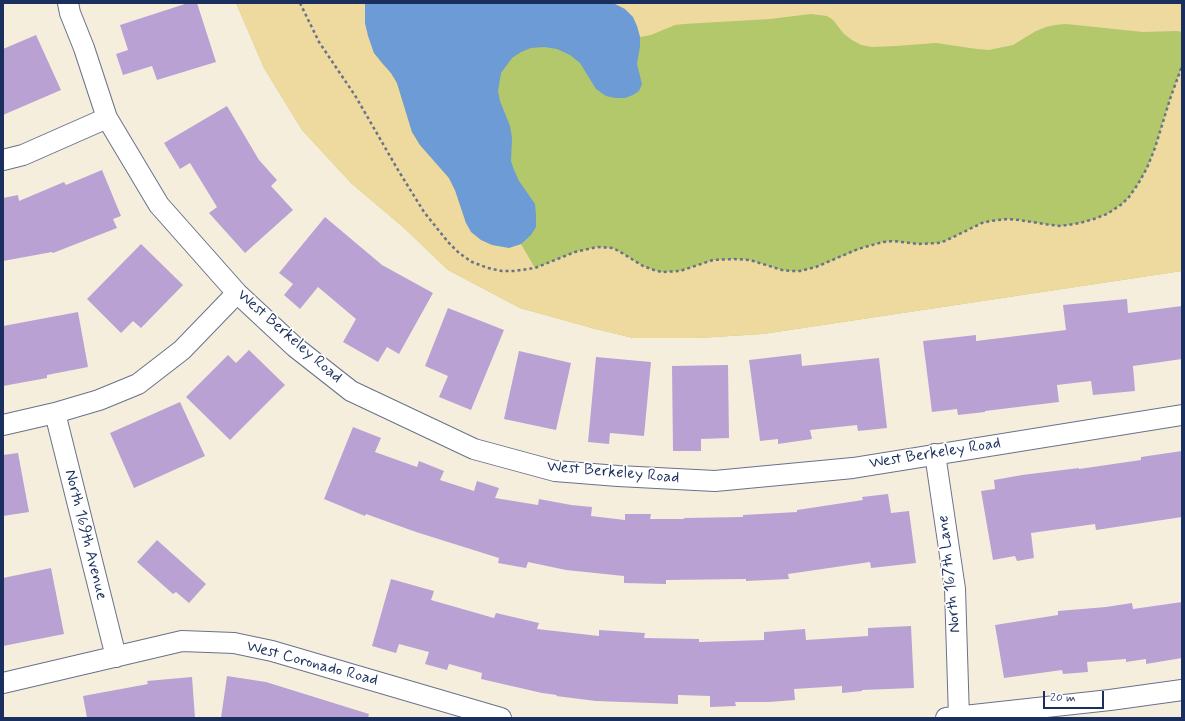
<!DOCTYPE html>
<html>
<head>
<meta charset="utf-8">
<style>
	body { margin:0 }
	#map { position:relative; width:1185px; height:721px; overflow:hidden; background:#f6eedd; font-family:Mynerve,sans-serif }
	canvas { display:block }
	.frame { position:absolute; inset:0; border:4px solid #1b2f5e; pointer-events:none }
	.scale { position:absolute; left:1043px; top:691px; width:61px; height:18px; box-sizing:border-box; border:2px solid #1b2f5e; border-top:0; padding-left:5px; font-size:12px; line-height:14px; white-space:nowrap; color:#1b2f5e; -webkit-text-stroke:3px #fff; paint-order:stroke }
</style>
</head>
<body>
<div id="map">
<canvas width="1185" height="721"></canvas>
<div class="frame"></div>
<div class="scale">20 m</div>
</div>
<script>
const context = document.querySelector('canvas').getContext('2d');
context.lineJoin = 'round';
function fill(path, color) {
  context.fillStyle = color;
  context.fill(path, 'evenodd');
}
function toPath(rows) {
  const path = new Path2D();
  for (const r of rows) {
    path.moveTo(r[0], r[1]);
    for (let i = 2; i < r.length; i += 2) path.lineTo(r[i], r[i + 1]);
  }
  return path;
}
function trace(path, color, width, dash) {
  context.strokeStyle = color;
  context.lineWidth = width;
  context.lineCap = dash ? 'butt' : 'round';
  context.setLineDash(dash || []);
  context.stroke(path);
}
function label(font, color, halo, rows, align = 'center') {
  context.font = font + ' Mynerve,sans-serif';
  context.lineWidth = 3.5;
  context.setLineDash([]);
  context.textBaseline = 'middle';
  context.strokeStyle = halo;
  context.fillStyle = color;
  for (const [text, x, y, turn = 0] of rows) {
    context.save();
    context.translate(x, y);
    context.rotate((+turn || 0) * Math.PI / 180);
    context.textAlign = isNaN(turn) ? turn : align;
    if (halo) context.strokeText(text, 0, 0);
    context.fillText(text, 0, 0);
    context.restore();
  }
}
fill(toPath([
	[236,3,1182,3,1182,271,763,334,698,338,633,338,592,328,520,308,448,270,404,228,351,183,302,130,264,68]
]), '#b3c76b');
fill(toPath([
	[236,3,365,3,365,23,374,53,383,64,391,73,397,83,412,132,420,145,449,178,455,190,466,223,515,246,521,244,535,268,575,252,597,247,613,248,622,253,643,266,654,270,662,272,680,271,713,260,734,259,750,260,782,270,791,271,800,271,816,267,867,246,883,242,893,241,919,244,938,243,945,241,982,223,990,221,1008,219,1019,220,1051,225,1061,226,1080,223,1094,219,1107,214,1122,204,1129,197,1138,184,1147,168,1155,148,1170,99,1182,66,1182,271,763,334,698,338,633,338,592,328,520,308,448,270,404,228,351,183,302,130,264,68],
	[612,3,1182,3,1182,32,1177,31,1143,32,1066,24,1055,25,1046,27,1036,31,1013,45,989,50,977,49,936,43,896,46,872,47,861,45,852,40,844,34,833,20,827,16,811,14,770,19,684,24,675,25,651,35,640,37,637,26]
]), '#eeda9e');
fill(toPath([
	[365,3,615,4,625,9,633,17,637,26,640,37,640,46,637,64,642,84,639,91,633,95,625,98,615,98,606,96,596,89,580,63,570,55,557,49,544,47,531,48,521,52,512,58,501,73,498,91,500,101,510,126,512,138,511,161,514,170,519,181,535,204,536,215,536,227,531,235,521,244,509,248,492,245,481,240,471,232,466,223,455,190,449,178,420,145,412,132,397,83,391,73,383,64,374,53,368,36,365,23]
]), '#6d9bd5');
fill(toPath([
	[188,3,197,3,216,62,157,80,152,66,123,75,116,54,128,50,120,25],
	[36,35,61,90,3,115,3,49],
	[227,106,259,160,277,180,271,186,293,210,245,253,209,213,217,207,190,163,180,169,164,143],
	[102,170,121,216,113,219,117,228,53,253,52,252,3,261,3,198,18,195,19,201,64,182,66,185],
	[325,217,382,265,433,293,399,354,387,347,378,362,343,342,356,319,318,287,300,309,284,295,293,284,279,273],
	[141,244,183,285,141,328,133,321,121,333,87,299],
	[1127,299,1128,313,1182,306,1182,359,1133,366,1135,391,1093,395,1091,381,1057,385,1059,402,985,411,985,412,958,415,957,409,932,412,923,341,976,335,976,341,1066,330,1063,305],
	[448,308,504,330,471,410,439,397,448,376,425,366],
	[78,312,88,367,47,375,47,378,3,386,3,326],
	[249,350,285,385,230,440,186,397,228,355,236,363],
	[519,351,571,363,556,430,504,419],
	[801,354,802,366,879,358,887,428,858,431,857,425,810,430,812,439,778,444,778,439,760,441,749,360],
	[596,357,651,362,644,436,610,433,609,444,588,442],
	[728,365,729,438,701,439,701,451,673,451,672,366],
	[180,402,205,456,134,488,110,433],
	[353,427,381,438,375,452,417,467,419,461,444,471,440,480,474,491,477,481,499,488,495,498,538,505,539,499,571,505,592,507,591,516,625,520,625,514,651,514,650,519,684,519,684,518,743,517,743,515,797,512,797,510,863,500,862,497,888,494,891,513,909,511,916,563,871,568,870,562,788,574,789,579,746,581,746,579,666,580,666,584,624,583,624,576,566,570,528,562,526,568,498,563,499,558,416,532,366,514,365,516,324,499],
	[1182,451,1182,517,1096,530,1095,524,1031,533,1034,558,1017,561,1015,556,993,560,981,491,995,489,994,480,1022,475,1079,468,1079,469,1141,460,1141,457],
	[18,453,29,512,3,516,3,455],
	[157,540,206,584,189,603,176,592,173,594,137,562],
	[51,568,64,634,3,646,3,578],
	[391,579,434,591,431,600,494,618,496,613,539,623,537,629,599,636,599,630,645,633,644,638,699,639,699,642,764,640,764,632,805,629,806,640,868,636,868,628,911,626,914,688,862,690,862,691,842,693,842,686,794,689,795,700,769,702,735,702,736,706,710,707,710,696,678,695,678,704,596,701,556,696,557,695,542,693,481,679,482,673,449,664,447,670,425,664,429,652,399,644,396,653,372,646],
	[1182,602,1182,658,1146,664,1146,659,1126,662,1126,659,1087,662,1088,672,1063,674,1062,670,1004,678,995,625,1058,615,1058,611,1106,607,1132,603,1133,609],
	[227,676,266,682,369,714,368,718,221,718],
	[192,677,195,718,87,718,83,696,148,684,147,681]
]), '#b9a1d4');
const minor = toPath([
	[68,3,70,13,84,48,107,118,159,205,237,293,295,347,351,391,474,449,555,471,618,476,715,481,853,468,1182,415],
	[3,160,23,155,107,118],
	[55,413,116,657],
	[3,425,55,413,99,400,138,384,182,350,237,293],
	[935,454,955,589,959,718],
	[3,683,182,641,234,643,272,651,501,718],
	[946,718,1110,700,1182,690]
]);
trace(minor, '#68728a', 22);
trace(toPath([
	[300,3,319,42,356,97,398,170,424,212,448,242,459,253,472,262,488,268,502,271,514,271,535,268,575,252,597,247,613,248,622,253,643,266,654,270,662,272,680,271,713,260,734,259,750,260,782,270,791,271,800,271,816,267,858,249,883,242,893,241,919,244,938,243,945,241,982,223,990,221,1008,219,1019,220,1051,225,1061,226,1080,223,1094,219,1107,214,1122,204,1129,197,1138,184,1147,168,1155,148,1170,99,1182,66]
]), '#68728a', 2.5, [3, 3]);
trace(minor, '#fff', 20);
label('16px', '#1b2f5e', '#fff', [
	["West Berkeley Road",289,337,41],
	["West Berkeley Road",935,454,-9],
	["West Berkeley Road",613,473,5],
	["North 169th Avenue",85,535,76],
	["North 167th Lane",950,574,-96],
	["West Coronado Road",312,664,15]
]);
</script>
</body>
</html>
